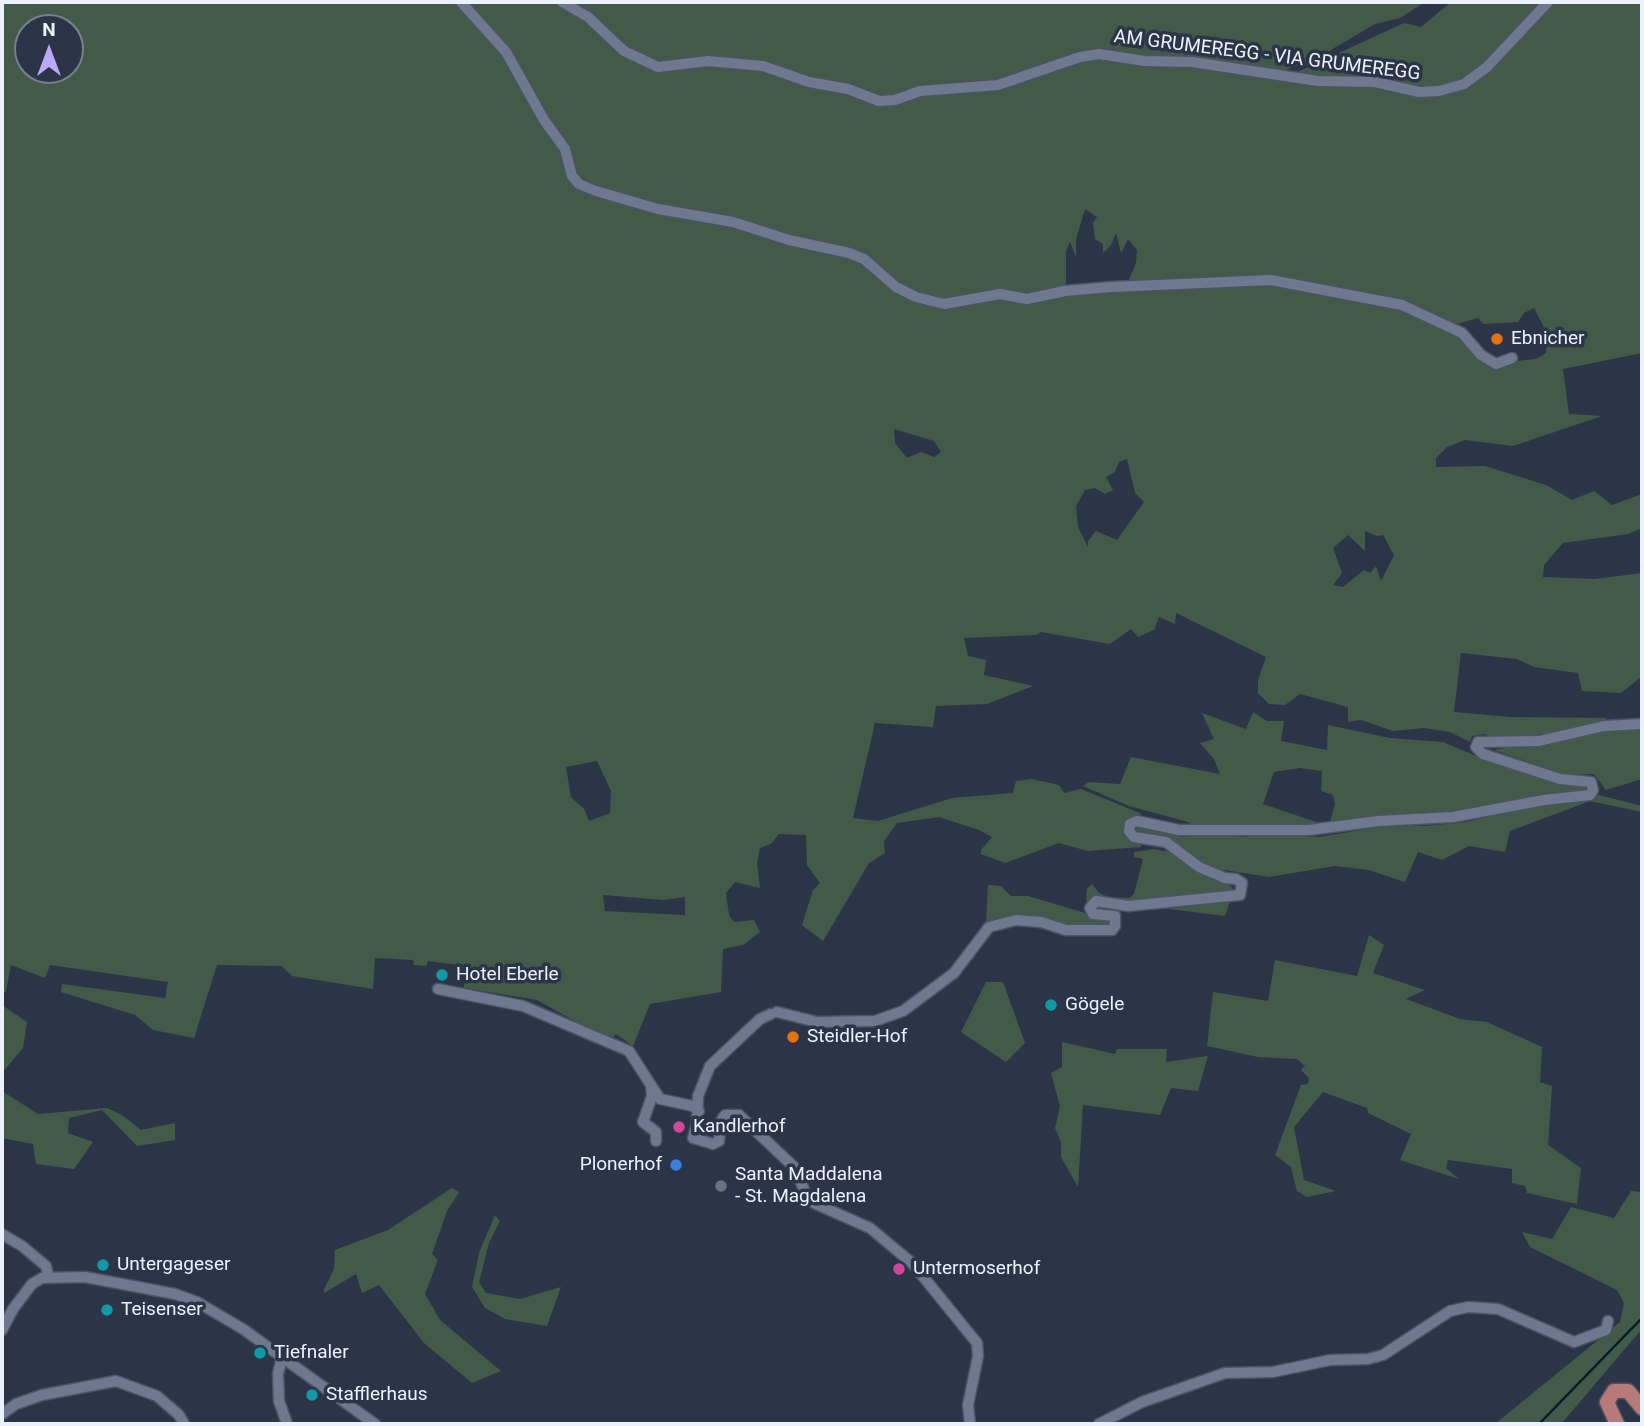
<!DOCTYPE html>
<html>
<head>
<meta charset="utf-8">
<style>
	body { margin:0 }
	#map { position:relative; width:1644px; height:1426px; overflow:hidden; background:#2c3547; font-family:Roboto,sans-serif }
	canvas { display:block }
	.frame { position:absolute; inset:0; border:4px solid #ebf1fd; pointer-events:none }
	.north { position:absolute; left:14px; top:14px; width:70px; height:70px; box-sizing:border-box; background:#2c3547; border:2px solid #788090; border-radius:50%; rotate:0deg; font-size:19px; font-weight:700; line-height:28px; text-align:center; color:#ebf1fd }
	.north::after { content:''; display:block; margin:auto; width:24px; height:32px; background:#baaaf7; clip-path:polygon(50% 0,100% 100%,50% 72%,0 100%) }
</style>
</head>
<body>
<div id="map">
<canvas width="1644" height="1426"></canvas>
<div class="frame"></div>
<div class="north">N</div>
</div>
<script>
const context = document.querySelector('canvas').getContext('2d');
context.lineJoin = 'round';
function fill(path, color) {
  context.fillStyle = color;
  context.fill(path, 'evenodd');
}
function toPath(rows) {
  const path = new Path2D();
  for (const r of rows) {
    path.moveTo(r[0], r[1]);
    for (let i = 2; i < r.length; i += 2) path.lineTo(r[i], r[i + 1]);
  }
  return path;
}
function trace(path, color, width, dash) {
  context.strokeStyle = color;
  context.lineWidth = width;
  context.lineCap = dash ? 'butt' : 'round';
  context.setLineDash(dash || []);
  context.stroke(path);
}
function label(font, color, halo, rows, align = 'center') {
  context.font = font + ' Roboto,sans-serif';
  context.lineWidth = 7;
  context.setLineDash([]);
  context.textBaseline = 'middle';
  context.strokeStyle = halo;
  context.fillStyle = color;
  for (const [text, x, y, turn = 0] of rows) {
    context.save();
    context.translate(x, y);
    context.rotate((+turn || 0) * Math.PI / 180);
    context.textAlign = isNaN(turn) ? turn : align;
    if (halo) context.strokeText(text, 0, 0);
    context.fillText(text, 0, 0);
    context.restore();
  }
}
fill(toPath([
	[2,2,457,2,505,54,542,122,562,150,570,182,595,193,657,211,734,225,788,243,852,257,895,289,915,300,943,307,1001,297,1025,302,1066,294,1114,290,1271,283,1400,308,1461,335,1475,354,1497,368,1516,361,1536,359,1546,353,1548,335,1534,308,1524,313,1518,322,1484,324,1478,318,1457,324,1401,302,1298,279,1272,277,1128,282,1136,263,1137,250,1128,239,1121,253,1116,233,1111,245,1103,253,1103,244,1095,239,1093,223,1097,217,1085,209,1076,239,1076,257,1070,242,1066,251,1066,287,1026,296,999,291,944,301,917,295,898,284,866,257,850,249,826,246,738,219,659,206,603,188,574,174,569,148,548,120,510,51,465,2,555,2,585,20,622,55,638,64,657,70,708,65,760,69,804,84,846,92,878,104,895,103,922,94,998,88,1081,61,1101,58,1145,65,1192,65,1317,84,1352,85,1354,79,1293,74,1404,23,1421,27,1451,2,1642,2,1642,353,1563,369,1569,414,1602,416,1513,446,1465,440,1447,447,1436,458,1436,467,1485,466,1546,485,1572,500,1594,491,1612,505,1642,494,1642,528,1628,534,1563,543,1544,565,1543,577,1595,579,1642,573,1642,676,1621,693,1582,691,1578,673,1534,667,1517,659,1461,653,1454,712,1510,717,1606,718,1606,722,1530,738,1498,738,1484,734,1472,736,1470,742,1450,732,1424,728,1393,731,1361,720,1348,722,1348,707,1300,694,1285,705,1269,704,1258,693,1258,680,1266,657,1176,613,1175,624,1159,617,1154,630,1138,637,1131,629,1110,644,1041,632,1036,635,964,638,968,656,986,660,984,675,1033,686,987,704,936,706,933,727,875,723,853,818,878,821,952,798,1013,793,1016,781,1032,779,1059,785,1064,793,1081,789,1142,814,1129,819,1126,832,1129,839,1141,844,1141,847,1088,851,1059,843,1005,863,981,854,981,850,992,837,979,830,939,817,897,823,884,841,885,853,869,863,823,941,802,925,813,890,820,883,807,865,806,835,779,834,771,844,760,848,757,863,760,888,735,882,726,893,729,915,734,922,754,920,760,932,743,945,723,949,721,992,650,1004,633,1046,616,1034,610,1041,537,1000,464,988,465,966,428,961,426,966,414,965,413,960,375,958,373,989,292,976,282,966,217,965,194,1038,153,1030,135,1015,61,992,62,984,165,998,168,982,50,965,45,978,11,965,6,991,2,995],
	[28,28,70,28,70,70,28,70],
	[894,429,934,441,941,452,934,457,921,452,907,458,895,443],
	[1127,459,1135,493,1144,502,1117,540,1096,531,1088,541,1088,547,1078,527,1076,506,1085,490,1095,488,1105,494,1113,490,1106,477,1115,472,1119,462],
	[1365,531,1377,536,1383,535,1394,555,1381,581,1376,566,1370,573,1364,570,1343,587,1333,585,1342,573,1333,548,1348,535,1365,551],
	[597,761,611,791,610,813,589,821,584,809,571,797,566,767],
	[603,895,663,900,685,897,685,915,605,911],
	[571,2,1425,2,1400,18,1375,24,1319,57,1283,71,1099,51,997,82,879,97,806,79,762,63,658,64,627,49,590,13],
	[1253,712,1267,721,1284,721,1281,741,1327,750,1328,725,1390,738,1443,742,1476,756,1588,784,1589,790,1483,809,1332,825,1330,821,1335,804,1333,795,1321,791,1322,771,1300,768,1274,772,1263,804,1328,826,1195,827,1188,822,1129,806,1083,786,1089,782,1120,784,1131,757,1220,774,1214,759,1200,743,1214,739,1202,713,1246,729],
	[1642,727,1642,779,1606,790,1594,774,1567,775,1494,750,1604,730],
	[1595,794,1642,806,1642,812,1590,801,1510,831,1505,852,1469,846,1442,860,1418,852,1405,882,1369,870,1335,866,1269,877,1211,868,1137,834,1133,829,1142,824,1182,837,1209,834,1244,837,1268,833,1319,837,1397,824,1424,826,1467,822,1546,802],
	[1154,849,1169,852,1204,876,1231,886,1235,892,1130,903,1092,897,1086,907,1087,889,1092,884,1099,893,1108,897,1130,898,1134,894,1143,859,1134,857,1134,852],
	[988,885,1001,886,1011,896,1028,896,1085,913,1092,919,1107,918,1112,922,1110,926,1066,928,1055,921,986,924],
	[1223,900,1230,901,1225,916,1161,908,1160,905],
	[1369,935,1384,945,1373,973,1425,990,1406,999,1460,1019,1487,1022,1542,1047,1540,1082,1552,1086,1548,1145,1581,1168,1577,1204,1527,1193,1525,1186,1512,1183,1512,1169,1448,1160,1446,1168,1459,1179,1400,1160,1411,1134,1368,1113,1367,1108,1323,1092,1294,1127,1304,1180,1336,1191,1307,1197,1297,1191,1291,1167,1275,1155,1301,1085,1308,1084,1309,1078,1301,1070,1305,1066,1297,1059,1258,1057,1207,1046,1213,992,1268,1001,1275,960,1357,976],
	[986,982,1003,982,1025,1043,1006,1062,961,1032],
	[2,1005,27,1022,23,1048,2,1073],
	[1062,1042,1115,1054,1117,1049,1167,1049,1166,1062,1208,1056,1198,1091,1171,1088,1160,1115,1083,1105,1078,1187,1061,1157,1061,1142,1055,1128,1060,1106,1051,1073,1062,1067],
	[2,1091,38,1114,107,1108,122,1115,141,1130,175,1123,175,1140,137,1146,102,1110,69,1118,68,1133,93,1142,74,1169,36,1164,33,1144,2,1138],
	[452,1188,459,1192,447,1211,432,1254,438,1260,425,1294,440,1320,501,1371,472,1383,424,1343,379,1285,362,1293,356,1274,324,1293,324,1290,334,1269,335,1250,388,1230],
	[1631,1191,1642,1192,1642,1329,1561,1424,1495,1424,1620,1322,1624,1303,1617,1290,1530,1247,1522,1232,1552,1239,1571,1207,1614,1218],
	[495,1215,500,1221,489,1243,479,1282,486,1293,520,1299,561,1287,547,1326,505,1319,485,1308,472,1287,479,1253]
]), '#435a49');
trace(toPath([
	[1539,1424,1642,1318]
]), '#001d28', 2.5);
const minor = toPath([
	[461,2,506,52,544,120,565,149,572,176,579,184,596,191,658,209,733,222,789,240,849,253,864,259,896,287,916,297,944,304,1000,294,1027,299,1065,291,1111,287,1271,280,1402,305,1462,333,1481,355,1496,364,1512,358],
	[562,2,588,17,624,51,658,67,708,61,763,66,809,82,848,89,879,101,895,100,920,91,998,85,1080,57,1099,54,1145,61,1192,62,1318,81,1375,82,1419,92,1439,91,1464,84,1487,67,1548,2],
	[438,989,523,1006,629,1051,660,1099,693,1106,699,1111],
	[777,1012,817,1022,875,1021,903,1011,954,973,989,927,1016,920,1041,922,1066,930,1112,930,1115,926,1115,916,1093,914,1090,908,1096,901,1128,906,1240,895,1242,883,1236,879,1225,878,1199,867,1166,842,1134,837,1129,831,1130,824,1137,821,1179,830,1309,830,1378,821,1453,817,1544,800,1590,795,1593,790,1591,782,1560,779,1483,754,1476,747,1478,742,1539,741,1604,726,1642,724],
	[771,1014,760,1019,710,1066,698,1096,697,1124,693,1138,713,1144,719,1141,721,1121,725,1115,739,1115,794,1167,809,1201,870,1228,912,1263,977,1343,978,1356,968,1405,970,1424],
	[651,1085,652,1096,643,1122,656,1132,656,1141],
	[2,1234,22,1246],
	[22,1246,46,1266,48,1276],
	[2,1330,13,1309,32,1284,42,1278,85,1277,175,1294,197,1302,243,1329,375,1424],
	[282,1357,278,1374,279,1401,287,1424],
	[2,1414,16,1404,42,1395,116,1381,157,1396,179,1415,184,1424],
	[1099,1424,1142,1402,1225,1373,1273,1372,1330,1360,1368,1359,1383,1355,1450,1311,1468,1307,1498,1309,1574,1342,1606,1330,1608,1321]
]);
const major = toPath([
	[1617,1424,1607,1402,1614,1391,1628,1391,1642,1408]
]);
trace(minor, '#4c5363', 13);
trace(major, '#4c5363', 17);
trace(minor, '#6e788e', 10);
trace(major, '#b87978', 14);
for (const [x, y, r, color] of [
	[1497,339,7,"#e8710a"],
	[442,975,7,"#0f9aa8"],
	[1051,1005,7,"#0f9aa8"],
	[793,1037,7,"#e8710a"],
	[679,1127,7,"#d1479c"],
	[676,1165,7,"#3f7fe0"],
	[721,1186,7,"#6b7280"],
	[103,1265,7,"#0f9aa8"],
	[899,1269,7,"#d1479c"],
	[107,1310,7,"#0f9aa8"],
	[260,1353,7,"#0f9aa8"],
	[312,1395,7,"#0f9aa8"]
]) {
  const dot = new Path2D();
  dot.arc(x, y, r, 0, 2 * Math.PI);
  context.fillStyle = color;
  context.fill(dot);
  trace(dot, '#2c3547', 2.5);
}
label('19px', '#ebf1fd', '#2c3547', [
	["AM GRUMEREGG - VIA GRUMEREGG",1267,56,7]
]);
label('19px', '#ebf1fd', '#2c3547', [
	["Ebnicher",1511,339],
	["Hotel Eberle",456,975],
	["Gögele",1065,1005],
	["Steidler-Hof",807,1037],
	["Kandlerhof",693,1127],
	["Plonerhof",662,1165,"right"],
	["Santa Maddalena",735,1175],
	["- St. Magdalena",735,1197],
	["Untergageser",117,1265],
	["Untermoserhof",913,1269],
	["Teisenser",121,1310],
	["Tiefnaler",274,1353],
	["Stafflerhaus",326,1395]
], 'left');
</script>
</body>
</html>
